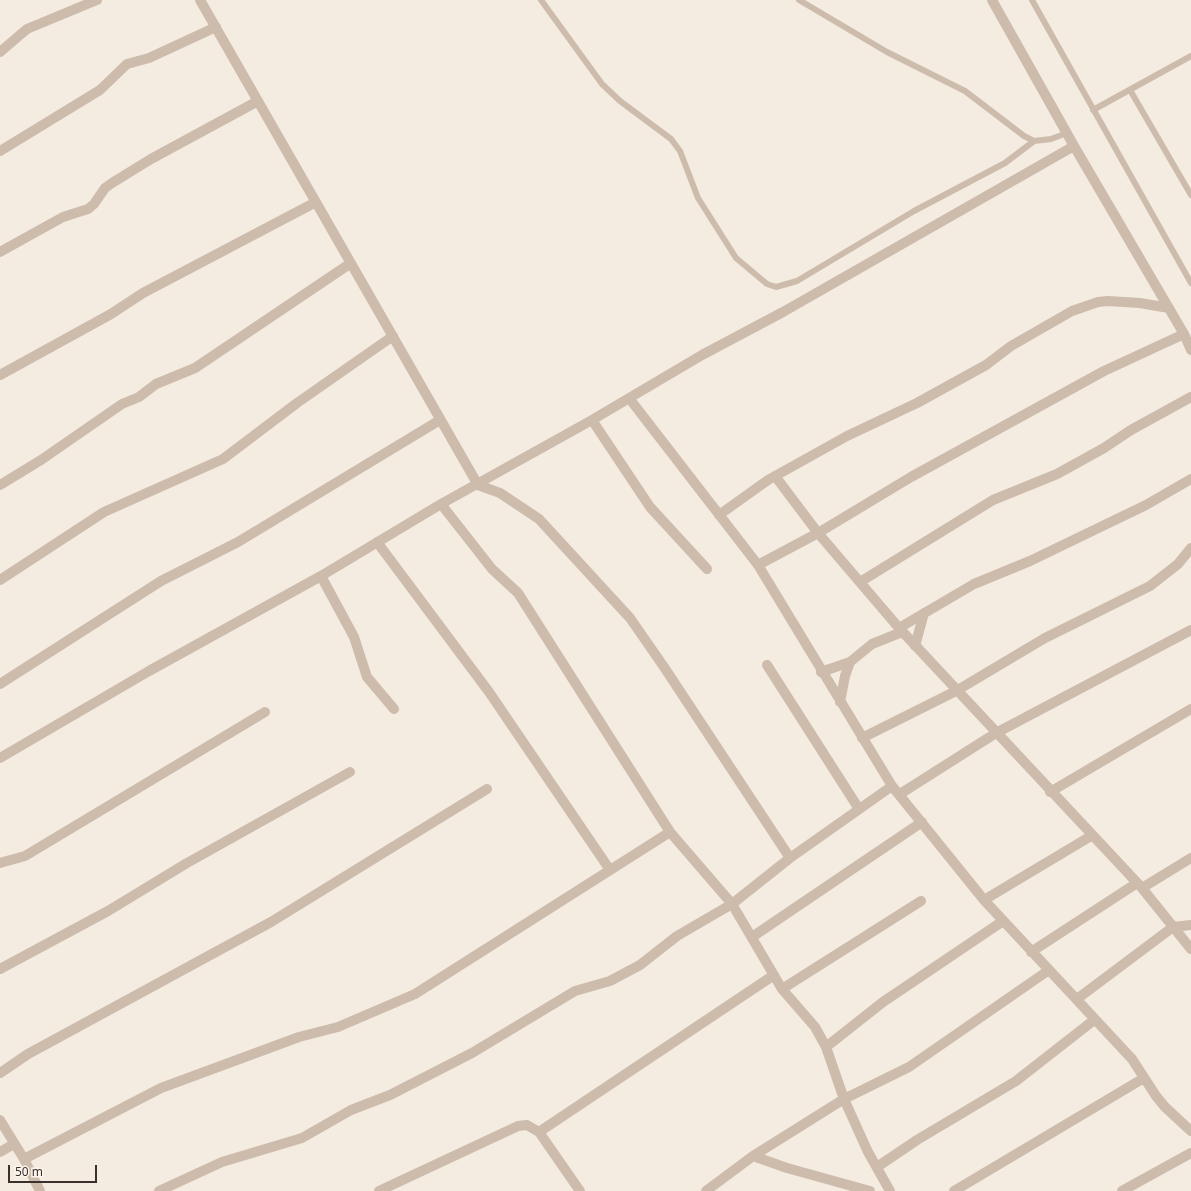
<!DOCTYPE html>
<html>
<head>
<meta charset="utf-8">
<style>
	body { margin:0 }
	#map { position:relative; width:1191px; height:1191px; overflow:hidden; background:#f4ebe1; font-family:"Noto Sans",sans-serif }
	canvas { display:block }
	.scale { position:absolute; left:8px; top:1165px; width:89px; height:18px; box-sizing:border-box; border:2px solid #3b302b; border-top:0; padding-left:5px; font-size:12px; line-height:14px; white-space:nowrap; color:#3b302b; -webkit-text-stroke:3px #fbf5ee; paint-order:stroke }
</style>
</head>
<body>
<div id="map">
<canvas width="1191" height="1191"></canvas>
<div class="scale">50 m</div>
</div>
<script>
const context = document.querySelector('canvas').getContext('2d');
context.lineJoin = 'round';
function toPath(rows) {
  const path = new Path2D();
  for (const r of rows) {
    path.moveTo(r[0], r[1]);
    for (let i = 2; i < r.length; i += 2) path.lineTo(r[i], r[i + 1]);
  }
  return path;
}
function trace(path, color, width, dash) {
  context.strokeStyle = color;
  context.lineWidth = width;
  context.lineCap = dash ? 'butt' : 'round';
  context.setLineDash(dash || []);
  context.stroke(path);
}
trace(toPath([
	[541,0,602,84,620,101,671,139,680,151,698,198,736,258,767,284,776,287,797,281,914,211,1005,163,1034,141],
	[799,0,887,52,965,91,1024,136,1034,141,1051,139,1067,133],
	[1032,0,1191,283],
	[1130,90,1191,195],
	[1093,110,1191,56]
]), '#cdbbac', 6);
trace(toPath([
	[200,0,478,485,500,493,539,519,630,618,664,667,790,858],
	[992,0,1074,146,1184,334,1191,350],
	[0,52,27,29,97,0],
	[0,151,100,90,127,64,149,58,216,27],
	[0,252,63,217,88,209,94,204,105,188,112,183,151,159,258,101],
	[0,375,111,314,143,293,316,202],
	[629,398,758,565,892,786,984,900,1132,1059,1156,1096,1165,1107,1191,1131],
	[592,420,650,507,707,569],
	[775,476,818,533,899,628,1142,888,1191,949],
	[0,485,41,460,122,404,139,397,156,384,195,368,351,263],
	[441,504,492,569,518,593,670,832,732,904,782,989,815,1027,826,1047,844,1099,868,1152,890,1191],
	[719,515,768,480,847,436,917,403,986,365,1011,346,1072,311,1098,302,1108,301,1140,303,1169,308],
	[377,542,489,692,610,870],
	[758,565,818,533,911,477,1104,371,1184,334],
	[321,576,354,637,367,677,394,709],
	[0,580,104,512,223,459,297,403,393,336],
	[860,582,993,500,1057,474,1104,448,1131,430,1191,397],
	[899,628,974,584,1030,561,1146,505,1191,479],
	[915,646,924,613],
	[767,665,859,809],
	[821,672,850,662,872,644,902,632],
	[0,684,161,581,238,542,440,420],
	[840,702,845,676,850,662],
	[862,738,956,691,1045,638,1150,586,1178,564,1191,548],
	[0,758,149,671,321,576,441,504,592,420,702,355,783,312,1074,146],
	[1050,792,1191,709],
	[900,794,996,733,1191,630],
	[0,863,25,856,265,712],
	[1142,888,1191,858],
	[984,900,1091,836],
	[752,937,922,822],
	[1031,952,1137,883],
	[0,969,108,911,187,863,350,772],
	[782,989,921,901],
	[1077,999,1173,927,1191,925],
	[826,1047,883,1002,1003,921],
	[0,1073,28,1054,271,922,487,789],
	[0,1120,24,1159,40,1191],
	[539,1132,774,975],
	[0,1152,14,1144],
	[753,1156,787,1168,870,1191],
	[24,1159,161,1088,299,1037,338,1027,415,994,670,832],
	[877,1167,917,1140,1016,1081,1094,1020],
	[159,1191,222,1162,302,1138,351,1110,390,1095,472,1053,575,991,610,981,640,965,677,936,732,904,790,858,892,786],
	[379,1191,518,1126,527,1125,539,1132,580,1191],
	[706,1191,753,1156,844,1099,909,1067,1049,970],
	[954,1191,1144,1078],
	[1122,1191,1191,1153]
]), '#cdbbac', 10);
</script>
</body>
</html>
